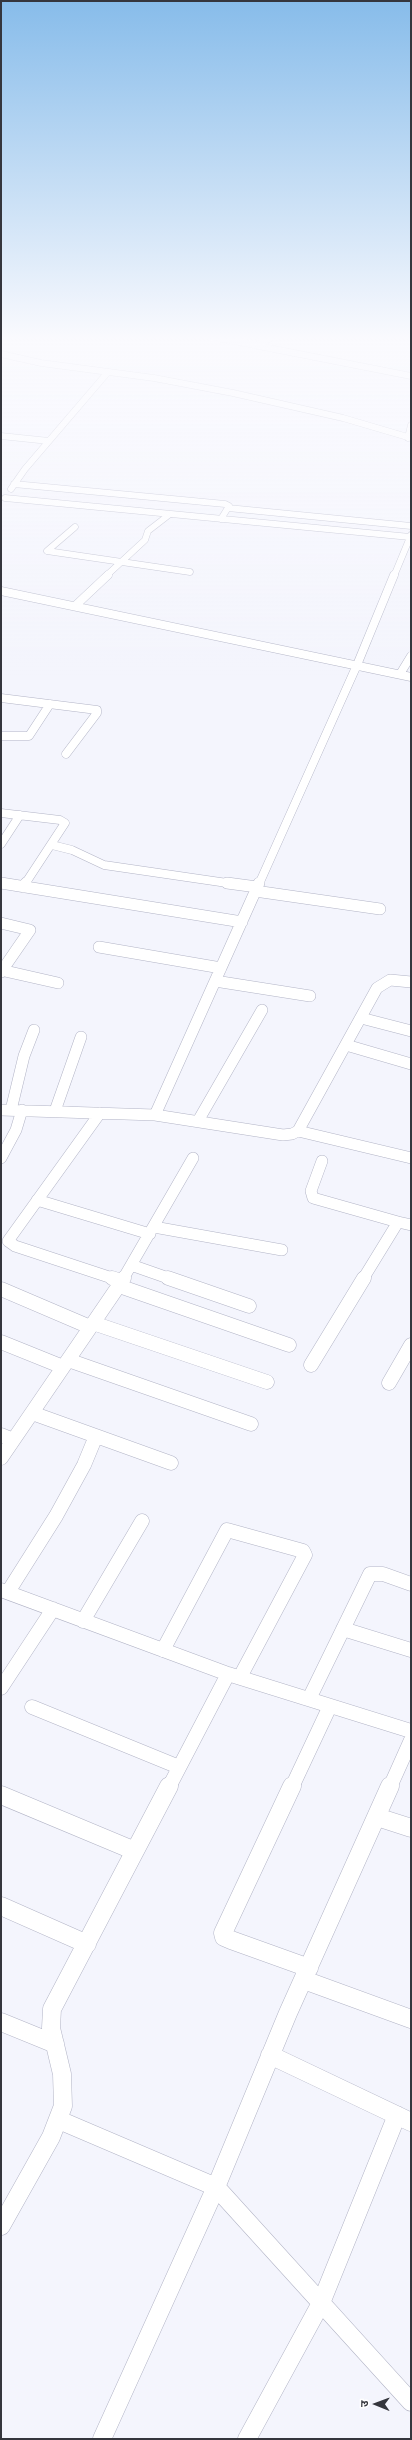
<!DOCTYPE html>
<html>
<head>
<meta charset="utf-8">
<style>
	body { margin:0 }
	#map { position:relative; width:412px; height:2440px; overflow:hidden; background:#f4f5fd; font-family:"Titillium Web","Noto Sans Devanagari",sans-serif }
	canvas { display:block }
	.frame { position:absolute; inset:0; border:2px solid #35363d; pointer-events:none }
	.north { position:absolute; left:356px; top:2384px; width:40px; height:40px; -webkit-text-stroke:3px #fff; paint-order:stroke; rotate:271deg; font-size:11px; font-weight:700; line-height:16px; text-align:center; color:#35363d }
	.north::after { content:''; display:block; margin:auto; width:14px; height:18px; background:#35363d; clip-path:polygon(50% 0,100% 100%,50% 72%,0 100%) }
</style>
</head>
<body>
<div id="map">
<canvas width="412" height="2440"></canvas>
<div class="frame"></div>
<div class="north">उ</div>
</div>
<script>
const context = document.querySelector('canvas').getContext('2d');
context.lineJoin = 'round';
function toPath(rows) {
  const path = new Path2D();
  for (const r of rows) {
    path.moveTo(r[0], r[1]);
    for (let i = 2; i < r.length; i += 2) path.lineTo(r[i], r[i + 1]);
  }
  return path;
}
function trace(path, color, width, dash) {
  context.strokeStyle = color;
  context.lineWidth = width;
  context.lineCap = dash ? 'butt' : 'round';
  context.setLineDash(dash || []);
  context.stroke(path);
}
const minorFar4 = toPath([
	[213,337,411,376],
	[257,345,273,337],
	[1,354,41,363,154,378,233,393,343,418,411,438],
	[1,436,49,441],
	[408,438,411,425],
	[14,484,225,504,229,506,221,519],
	[11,489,25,469,108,372],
	[5,498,410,537],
	[228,508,411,526],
	[75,527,47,551,190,572],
	[106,576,145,540,148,531,170,514],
	[394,576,411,535]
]);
const minorFar3 = toPath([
	[1,591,411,677],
	[75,606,108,575],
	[400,674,411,656],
	[1,698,97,710,97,713,66,754],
	[1,736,29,736,50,704],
	[1,813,60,820,65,823,25,884],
	[1,844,20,815],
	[52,845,72,850,104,865,234,884],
	[1,883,6,884],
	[259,884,357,665,394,575]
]);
const minorFar2 = toPath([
	[1,883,242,922],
	[227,883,257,887],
	[23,887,26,883],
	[255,891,380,909],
	[1,923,30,930,1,972],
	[99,947,221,968],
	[1,970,58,983],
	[215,981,310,996],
	[361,1018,411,1031],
	[346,1045,411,1064],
	[1,1110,155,1115,283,1135,292,1134,298,1131,377,988,390,980,411,982],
	[11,1110,24,1056,34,1030],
	[55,1111,81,1037],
	[100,1113,8,1241,15,1246,115,1279],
	[155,1115,259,883],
	[198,1121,262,1010],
	[298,1131,411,1158],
	[1,1158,16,1130,22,1110],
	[322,1161,311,1191,313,1198,398,1222],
	[37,1200,150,1234],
	[154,1227,282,1250],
	[131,1265,171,1279],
	[123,1279,193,1158],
	[363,1279,398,1222,411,1225]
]);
const minorFar1 = toPath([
	[112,1278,121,1281],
	[168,1278,249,1306],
	[119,1286,289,1345],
	[1,1289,90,1327],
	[93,1323,267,1382],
	[1,1342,63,1367],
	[68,1360,251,1424],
	[311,1365,364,1278],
	[389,1383,411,1345],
	[32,1413,171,1463],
	[1,1435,13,1440],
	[1,1458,124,1278],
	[1,1590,228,1674,411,1731],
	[8,1592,56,1516,84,1465,96,1436],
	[83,1621,142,1521],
	[343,1629,411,1650],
	[163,1650,227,1530,303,1551,305,1555,240,1677],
	[1,1688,53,1609],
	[309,1699,370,1574,383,1574,411,1584],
	[32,1707,179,1767],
	[169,1787,228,1674],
	[292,1787,330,1706],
	[390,1787,411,1740]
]);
const minor = toPath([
	[292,1786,223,1933,224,1937,231,1940,309,1968],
	[1,1795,135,1851],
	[377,1817,411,1828],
	[1,1906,87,1944],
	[304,1980,411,2019],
	[1,2022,55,2044],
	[270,2055,411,2122],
	[59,2120,216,2187,288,2013,390,1786],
	[1,2226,51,2137,63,2106,62,2074,51,2028,52,2009,169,1786],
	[102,2439,216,2187,411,2402],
	[247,2439,321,2303,397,2115]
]);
trace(minorFar4, '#b2b4c6', 7);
trace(minorFar3, '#b2b4c6', 9);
trace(minorFar2, '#b2b4c6', 12);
trace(minorFar1, '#b2b4c6', 15);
trace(minor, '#b2b4c6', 19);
trace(minorFar4, '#fff', 6);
trace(minorFar3, '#fff', 8);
trace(minorFar2, '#fff', 11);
trace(minorFar1, '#fff', 14);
trace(minor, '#fff', 18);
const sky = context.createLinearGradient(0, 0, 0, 678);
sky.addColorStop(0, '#87bcea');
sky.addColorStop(0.5, '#fafafe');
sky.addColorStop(1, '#fafafe00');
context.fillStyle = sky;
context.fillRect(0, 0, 412, 678);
</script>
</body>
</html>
